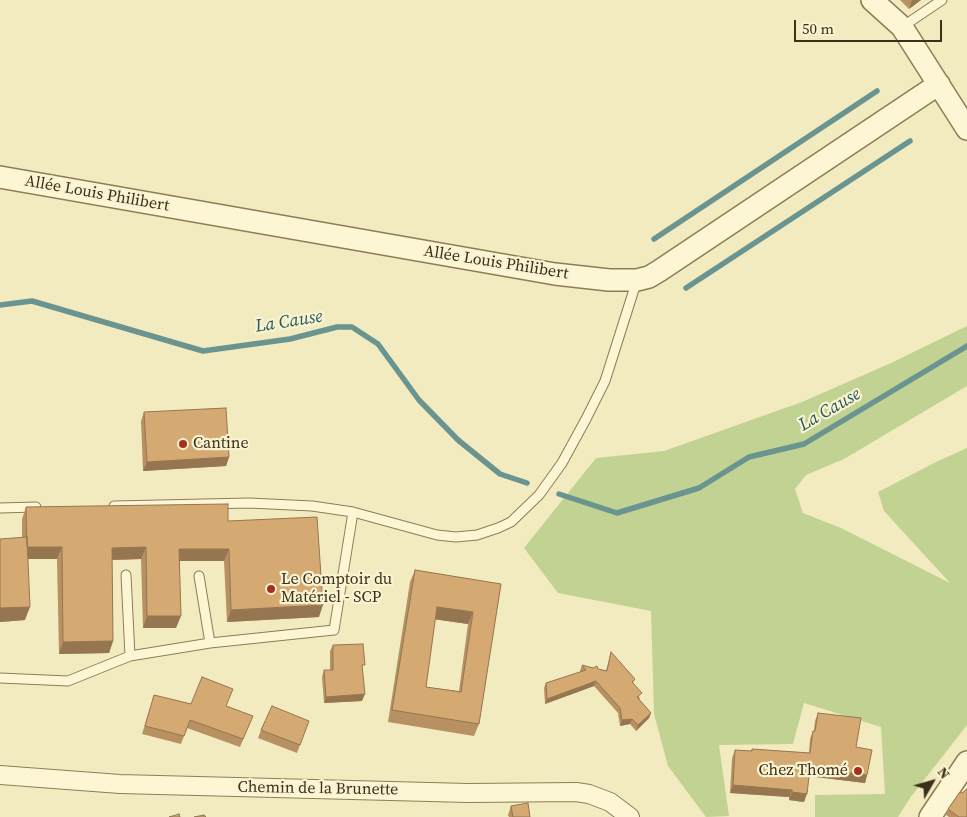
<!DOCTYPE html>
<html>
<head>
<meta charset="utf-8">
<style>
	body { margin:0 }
	#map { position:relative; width:967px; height:817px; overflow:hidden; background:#f3ebc0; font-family:"Source Serif 4",serif }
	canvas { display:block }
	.north { position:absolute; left:907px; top:757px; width:50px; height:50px; -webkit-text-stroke:4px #f9f3d1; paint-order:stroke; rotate:52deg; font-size:14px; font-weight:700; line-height:20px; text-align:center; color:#3c301c }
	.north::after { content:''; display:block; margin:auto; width:18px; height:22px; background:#3c301c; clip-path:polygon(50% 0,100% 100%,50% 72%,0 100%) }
	.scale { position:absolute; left:794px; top:20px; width:148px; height:22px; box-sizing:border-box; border:2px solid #3c301c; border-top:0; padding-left:6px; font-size:15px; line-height:18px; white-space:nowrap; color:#3c301c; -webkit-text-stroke:4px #f9f3d1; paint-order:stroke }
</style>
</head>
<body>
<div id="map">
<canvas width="967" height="817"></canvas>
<div class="north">N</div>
<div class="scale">50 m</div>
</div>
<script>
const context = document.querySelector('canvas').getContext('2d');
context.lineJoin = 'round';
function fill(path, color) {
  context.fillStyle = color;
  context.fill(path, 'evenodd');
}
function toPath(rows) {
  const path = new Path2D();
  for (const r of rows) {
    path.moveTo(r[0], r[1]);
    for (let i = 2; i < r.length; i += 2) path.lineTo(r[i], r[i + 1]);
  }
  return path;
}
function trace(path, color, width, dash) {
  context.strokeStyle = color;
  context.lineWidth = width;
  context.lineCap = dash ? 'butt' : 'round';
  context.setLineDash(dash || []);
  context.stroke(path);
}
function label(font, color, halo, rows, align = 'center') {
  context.font = font + ' "Source Serif 4",serif';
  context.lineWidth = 4.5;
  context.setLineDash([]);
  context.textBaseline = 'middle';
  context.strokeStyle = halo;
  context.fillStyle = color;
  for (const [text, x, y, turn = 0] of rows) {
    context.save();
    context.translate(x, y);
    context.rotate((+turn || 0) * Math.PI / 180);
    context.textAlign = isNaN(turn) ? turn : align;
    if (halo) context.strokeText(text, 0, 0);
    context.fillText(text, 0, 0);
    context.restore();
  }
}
fill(toPath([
	[967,326,967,386,844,459,806,475,795,489,803,513,841,528,950,583,884,511,878,492,936,462,967,448,967,725,910,798,898,817,815,817,815,795,885,794,881,727,804,703,793,744,719,745,729,816,706,817,668,766,654,714,651,611,558,593,524,548,596,458,664,451,802,402,891,363]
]), '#c2d293');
trace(toPath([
	[654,239,877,91],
	[686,288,910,141],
	[0,305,32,301,203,351,290,339,337,327,352,327,378,344,419,400,458,440,500,474,527,483],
	[559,494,617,513,699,488,749,457,804,444,967,346]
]), '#69948f', 5.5);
const service = toPath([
	[902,27,942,0],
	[114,506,249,503,312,506,353,512,437,535,456,537,477,535,498,528,511,522,539,495,562,463,586,419,605,381,637,280],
	[0,508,36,507],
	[126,575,130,656,210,643,334,630,353,512],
	[199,576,210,643],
	[0,678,68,681,130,656]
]);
const minor = toPath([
	[0,775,120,784,468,793,576,792,589,794,610,802,630,817]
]);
const tertiary = toPath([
	[872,0,902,27,967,129],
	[0,177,555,274,609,280,637,280,649,277,659,271,939,84],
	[930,817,967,762]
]);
trace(service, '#8f7c56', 11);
trace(minor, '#8f7c56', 20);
trace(tertiary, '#8f7c56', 24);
trace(service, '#fcf6d5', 9);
trace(minor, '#fcf6d5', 18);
trace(tertiary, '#fcf6d5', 21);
fill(toPath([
	[900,0,921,0,909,9],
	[144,412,229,457,226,466,143,471,141,421],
	[26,507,228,521,319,617,227,622,224,561,180,561,176,628,143,628,141,559,112,560,113,641,109,653,59,654,57,559,28,559,25,620,0,622,0,539,22,538,22,519],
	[415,570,501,584,479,724,474,736,388,722,410,582],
	[435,619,468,624,459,691,426,687],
	[333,645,363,671,362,701,324,703,322,677,324,670,330,670,330,651],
	[611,652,635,679,633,683,640,699,639,699,651,713,649,718,636,731,630,724,620,726,618,713,594,686,545,704,544,688,546,683,581,672,580,671,582,665,606,671],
	[154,695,191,704,227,706,253,716,240,747,187,728,181,744,142,734],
	[818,713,856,747,867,775,865,783,809,776,804,802,789,800,789,797,730,793,732,758,735,750,751,751,752,749,809,753,810,739,813,731,814,731,815,721],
	[309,721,297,753,258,738,261,730],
	[962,793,967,817,949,817,946,815,948,809],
	[511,806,530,817,509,817,508,815]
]), '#b79162');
fill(toPath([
	[912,0,921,0,909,9],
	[229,457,226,466,143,471,147,462],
	[26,547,62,547,57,559,22,559],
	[146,547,141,559,108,560,112,548],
	[179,549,229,549,224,561,175,561],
	[323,605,319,617,227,622,231,610],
	[30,607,25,620,0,622,0,608],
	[437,607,473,612,468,624,432,619],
	[147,616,181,616,176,628,143,628],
	[113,641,109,653,59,654,63,642],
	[596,681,594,686,545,704,547,699],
	[365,694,362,701,324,703,326,697],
	[651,713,649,718,636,731,638,725],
	[632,719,630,724,620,726,622,720],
	[810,768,867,775,865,783,807,776],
	[733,785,792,790,789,797,730,793],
	[792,792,807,794,804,802,789,800]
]), '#957650');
const building = toPath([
	[226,408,229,457,147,462,144,412,226,408],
	[228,504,228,521,317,517,323,605,231,610,229,549,179,549,181,616,147,616,146,547,112,548,113,641,63,642,62,547,27,547,26,507,228,504],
	[27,537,30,607,0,608,0,539,27,537],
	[415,570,501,584,479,724,392,710,415,570],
	[437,607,473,612,461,692,426,687,437,607],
	[363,644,365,665,362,665,365,694,326,697,324,670,333,670,333,645,363,644],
	[611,652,635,679,632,682,642,693,637,697,651,713,638,725,632,719,622,720,620,708,596,681,547,699,546,683,586,670,582,665,593,668,597,666,598,669,607,671,611,652],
	[202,677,233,689,226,706,253,716,243,739,190,720,184,736,145,726,154,695,191,704,202,677],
	[272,706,309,721,300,745,261,730,272,706],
	[818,713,861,718,856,747,872,750,867,775,810,768,807,794,792,792,792,790,733,785,735,750,752,751,752,749,810,753,813,731,815,731,818,713],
	[967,789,967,817,959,817,948,809,960,792,962,793,967,789],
	[528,803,530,817,513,817,511,806,528,803],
	[179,814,180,817,169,817,179,814],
	[204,815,206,817,194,817,204,815]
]);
fill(building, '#d5a972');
trace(building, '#957650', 1);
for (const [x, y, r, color] of [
	[183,444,5,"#a5301f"],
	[271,589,5,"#a5301f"],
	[858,771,5,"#a5301f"]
]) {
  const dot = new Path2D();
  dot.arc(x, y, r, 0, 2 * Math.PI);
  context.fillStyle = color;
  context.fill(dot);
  trace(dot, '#f9f3d1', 2);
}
label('16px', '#3c301c', '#f9f3d1', [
	["Allée Louis Philibert",97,194,10],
	["Allée Louis Philibert",496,263,9],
	["Chemin de la Brunette",318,789,1]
]);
label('16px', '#3c301c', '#f9f3d1', [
	["Cantine",193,444],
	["Le Comptoir du",281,580],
	["Matériel - SCP",281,598],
	["Chez Thomé",848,771,"right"]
], 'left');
label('italic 18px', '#295a5e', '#f9f3d1', [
	["La Cause",289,322,-9],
	["La Cause",830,410,-30]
]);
</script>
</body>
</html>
